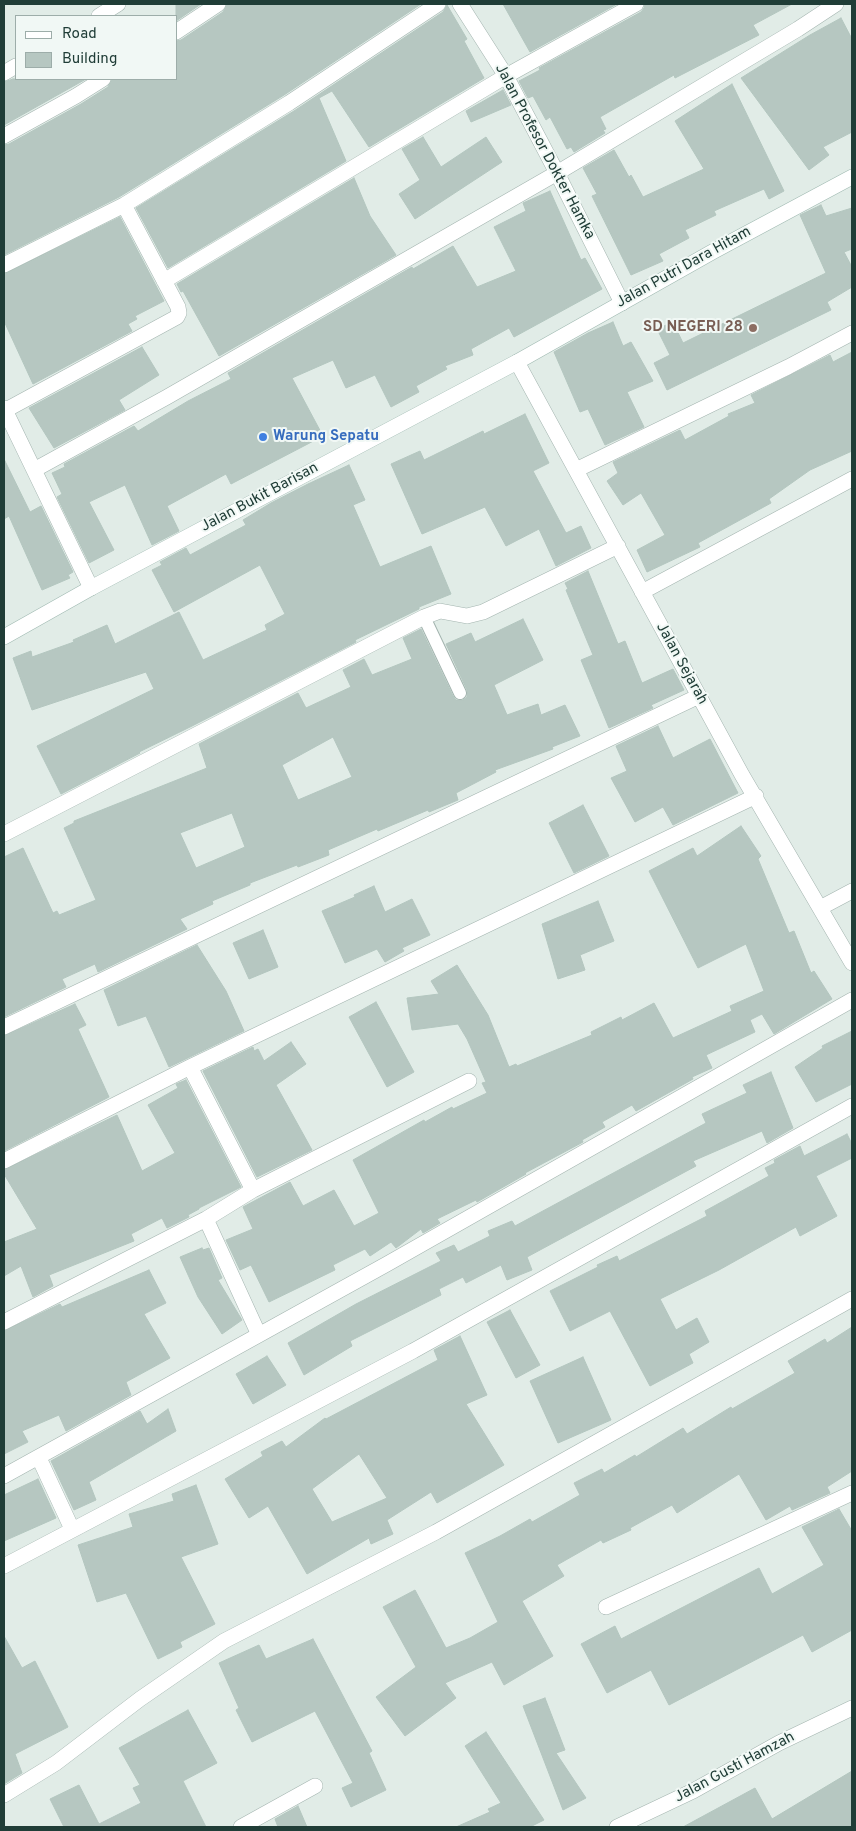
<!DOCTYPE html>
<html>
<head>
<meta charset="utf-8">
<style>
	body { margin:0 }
	#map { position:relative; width:856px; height:1831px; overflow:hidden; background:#e1ece7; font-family:Overpass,sans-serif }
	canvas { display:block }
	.frame { position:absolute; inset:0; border:5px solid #203d37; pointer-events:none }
	.legend { position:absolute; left:15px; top:15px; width:162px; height:65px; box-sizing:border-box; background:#f1f8f5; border:1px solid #9dada9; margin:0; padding:6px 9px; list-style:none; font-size:15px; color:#203d37 }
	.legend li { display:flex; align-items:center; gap:10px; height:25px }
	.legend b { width:25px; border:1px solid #9dada9 }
</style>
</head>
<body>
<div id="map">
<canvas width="856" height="1831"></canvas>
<div class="frame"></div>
<ul class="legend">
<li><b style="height:6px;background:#fff"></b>Road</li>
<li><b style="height:14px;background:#b6c7c1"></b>Building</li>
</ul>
</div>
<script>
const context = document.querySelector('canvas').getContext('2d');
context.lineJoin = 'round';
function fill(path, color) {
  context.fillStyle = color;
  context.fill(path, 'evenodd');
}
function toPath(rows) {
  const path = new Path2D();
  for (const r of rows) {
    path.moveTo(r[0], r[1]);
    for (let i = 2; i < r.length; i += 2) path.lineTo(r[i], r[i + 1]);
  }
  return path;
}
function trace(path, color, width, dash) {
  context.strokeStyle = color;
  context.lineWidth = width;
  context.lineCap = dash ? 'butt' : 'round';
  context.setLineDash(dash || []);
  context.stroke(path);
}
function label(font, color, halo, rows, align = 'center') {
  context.font = font + ' Overpass,sans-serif';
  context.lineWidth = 4;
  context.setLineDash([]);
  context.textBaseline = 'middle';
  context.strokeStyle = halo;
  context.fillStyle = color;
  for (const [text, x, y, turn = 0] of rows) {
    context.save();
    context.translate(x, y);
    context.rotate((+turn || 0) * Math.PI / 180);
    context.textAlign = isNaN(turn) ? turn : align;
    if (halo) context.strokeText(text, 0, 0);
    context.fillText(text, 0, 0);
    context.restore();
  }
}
const building = toPath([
	[176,4,201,4,176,21,176,4],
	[227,4,421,4,284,95,119,197,4,255,4,145,9,144,81,104,108,87,112,79,176,79,176,41,181,40,223,12,227,4],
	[503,4,617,4,530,52,503,4],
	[645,4,792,4,753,25,759,35,675,78,674,75,600,117,606,129,603,130,605,133,574,152,571,147,567,149,550,117,546,120,533,96,528,98,519,81,540,70,539,68,641,12,644,8,645,4],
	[447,5,467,39,464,41,484,78,369,147,332,91,319,98,346,161,168,268,136,208,294,111,443,12,447,5],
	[841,18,852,39,852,132,823,147,829,155,809,170,741,78,810,35,841,18],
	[13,79,86,79,4,125,4,82,13,79],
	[732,84,784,191,769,199,764,189,714,211,716,215,685,230,689,238,659,254,663,261,631,275,592,196,597,194,583,168,614,150,629,177,631,175,643,197,704,169,675,121,732,84],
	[503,90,511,105,471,122,466,111,503,90],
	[423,137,441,167,486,137,502,162,415,219,399,194,420,180,402,149,423,137],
	[354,178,370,216,396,255,219,356,183,291,181,292,177,284,354,178],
	[550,191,581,260,585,258,602,289,514,337,509,328,471,349,473,355,445,366,447,369,416,386,419,392,391,407,375,375,346,388,333,360,292,378,323,436,231,484,226,474,167,506,179,531,152,545,125,485,89,502,114,550,89,563,57,497,62,494,52,473,65,467,64,464,134,426,138,431,188,401,231,379,228,373,412,267,413,269,453,246,477,287,516,271,494,227,526,211,523,203,550,191],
	[821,205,826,216,852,208,852,249,844,252,852,267,852,287,827,302,831,310,667,390,654,363,670,355,657,329,673,322,683,343,826,273,800,215,821,205],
	[120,217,164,301,135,316,137,319,128,324,132,331,33,384,4,321,4,274,120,217],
	[613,322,623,346,631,342,653,381,627,392,644,427,605,445,588,409,580,412,554,352,588,333,613,322],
	[142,347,159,375,119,400,125,410,54,448,29,408,142,347],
	[852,352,852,451,810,470,769,499,771,503,698,543,700,547,647,572,637,550,665,535,641,493,623,505,607,481,618,473,613,462,680,430,685,440,729,416,728,414,755,403,751,395,830,355,833,362,852,352],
	[525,414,549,463,533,471,566,533,581,526,591,548,556,566,539,529,506,546,485,507,422,534,391,464,420,451,424,460,483,431,484,434,525,414],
	[4,459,30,512,41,506,73,572,68,575,70,578,42,590,9,516,4,519,4,459],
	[349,465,365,500,353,505,380,567,431,546,451,594,419,607,419,609,355,640,356,642,192,726,139,752,140,753,61,794,37,746,154,689,146,672,32,710,13,658,31,651,32,657,74,642,73,640,107,625,115,644,179,612,203,660,267,630,265,625,285,614,260,565,174,612,152,570,162,565,160,562,186,548,190,555,246,525,243,520,271,503,308,484,349,465],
	[588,571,618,644,625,641,642,683,673,669,684,690,651,705,653,708,609,728,581,660,593,655,566,590,568,589,565,583,588,571],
	[523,619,543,660,494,685,507,715,538,704,541,715,565,705,580,736,552,747,553,749,495,770,496,772,456,793,458,800,429,812,428,810,378,831,377,829,328,850,329,855,298,867,297,865,250,883,250,885,212,901,213,904,180,919,187,929,98,972,95,964,62,979,66,987,4,1017,4,857,23,848,53,913,57,911,59,915,96,900,64,828,74,823,74,821,207,768,199,744,298,693,306,708,351,687,343,670,364,659,372,675,412,659,403,638,421,629,453,696,456,700,463,700,467,697,467,690,446,644,471,633,475,642,523,619],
	[333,737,352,777,298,800,282,765,333,737],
	[232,813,245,847,196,868,180,833,232,813],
	[658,726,673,758,710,739,738,793,673,825,663,807,635,822,611,778,627,771,616,746,658,726],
	[583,805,609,856,574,873,549,823,583,805],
	[741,826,761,856,758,859,789,933,794,931,811,973,814,971,832,999,774,1034,762,1014,750,1020,755,1032,706,1055,712,1068,692,1077,693,1079,636,1111,632,1105,602,1122,605,1127,582,1140,583,1142,525,1173,526,1174,477,1202,476,1200,437,1219,440,1223,423,1233,421,1229,396,1248,391,1242,370,1256,365,1249,333,1265,335,1270,269,1302,251,1265,240,1270,226,1240,253,1229,243,1207,290,1182,303,1206,334,1190,354,1226,379,1213,353,1160,424,1120,425,1122,452,1107,453,1109,487,1093,482,1083,486,1082,467,1039,458,1024,412,1030,407,998,439,994,431,981,457,965,488,1015,509,1067,516,1064,517,1066,592,1035,591,1032,621,1017,622,1020,654,1003,673,1038,732,1011,730,1006,764,991,746,944,698,968,649,871,693,848,697,856,741,826],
	[374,886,385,912,412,899,430,935,402,948,404,951,385,962,377,949,345,963,322,911,355,897,354,895,374,886],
	[598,901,614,941,580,955,585,970,558,979,542,924,598,901],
	[263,930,278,967,249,979,233,943,263,930],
	[197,945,226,991,244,1031,169,1067,146,1016,118,1026,104,990,197,945],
	[376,1002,414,1072,387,1087,349,1017,376,1002],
	[75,1004,86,1025,78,1029,109,1097,4,1151,4,1036,75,1004],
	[852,1031,852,1084,816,1102,795,1067,823,1048,822,1046,852,1031],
	[291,1042,306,1064,276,1085,312,1150,257,1177,203,1071,253,1047,254,1051,258,1049,264,1061,291,1042],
	[771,1072,793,1128,767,1143,762,1131,693,1161,696,1166,527,1257,532,1270,507,1280,501,1265,466,1283,463,1277,439,1289,441,1295,350,1341,352,1346,304,1375,288,1343,356,1304,441,1261,436,1253,454,1245,458,1252,490,1236,488,1231,512,1221,515,1226,706,1123,702,1114,747,1093,743,1085,771,1072],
	[186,1080,241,1187,199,1208,199,1209,188,1215,189,1217,167,1228,162,1218,131,1234,134,1241,49,1275,53,1286,33,1297,21,1266,4,1276,4,1242,37,1229,4,1174,4,1170,117,1115,142,1171,175,1153,148,1105,178,1088,176,1084,186,1080],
	[847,1134,852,1144,852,1158,816,1176,837,1216,800,1236,796,1227,719,1270,660,1299,676,1330,697,1318,709,1342,689,1354,693,1363,650,1386,610,1311,570,1331,550,1291,598,1267,597,1265,617,1256,619,1261,707,1216,705,1211,769,1176,765,1168,775,1163,774,1160,800,1146,804,1156,847,1134],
	[202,1248,203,1250,209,1248,222,1278,218,1280,242,1320,222,1334,198,1297,180,1257,202,1248],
	[149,1270,166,1303,144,1314,170,1358,126,1382,131,1395,66,1431,59,1415,22,1431,28,1442,4,1454,4,1331,60,1304,62,1307,149,1270],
	[510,1310,540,1365,516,1378,487,1322,510,1310],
	[852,1327,852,1471,827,1487,830,1493,792,1510,790,1506,766,1520,739,1474,677,1513,672,1505,630,1528,631,1530,603,1543,601,1540,557,1565,564,1576,522,1601,553,1656,504,1685,492,1662,445,1683,456,1698,405,1736,376,1697,416,1667,383,1607,415,1590,446,1648,470,1638,498,1622,465,1553,500,1536,530,1519,532,1522,580,1495,574,1483,602,1469,604,1473,635,1455,636,1457,683,1428,687,1434,731,1407,732,1409,795,1373,788,1361,825,1339,827,1343,852,1327],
	[460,1336,487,1395,466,1404,504,1465,437,1503,431,1492,387,1520,393,1534,371,1544,369,1538,307,1574,268,1506,249,1518,225,1479,263,1456,261,1452,282,1441,286,1447,325,1418,326,1419,438,1360,434,1350,460,1336],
	[359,1454,387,1498,332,1522,312,1489,359,1454],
	[267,1356,286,1385,253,1404,236,1374,267,1356],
	[583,1357,611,1420,558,1443,530,1381,583,1357],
	[168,1409,176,1431,89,1482,96,1500,74,1510,51,1461,140,1411,147,1424,168,1409],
	[38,1479,56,1518,4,1541,4,1495,38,1479],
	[196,1485,218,1544,181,1557,215,1624,180,1642,182,1647,158,1659,126,1593,97,1602,78,1545,133,1527,129,1514,174,1501,172,1494,196,1485],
	[839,1509,852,1531,852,1630,812,1652,803,1635,669,1705,651,1670,607,1693,581,1644,615,1626,621,1639,759,1568,772,1594,824,1565,802,1527,839,1509],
	[4,1636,22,1668,35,1661,68,1727,15,1754,22,1773,4,1784,4,1636],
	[313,1639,372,1751,369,1753,386,1790,351,1807,342,1788,353,1783,315,1711,252,1742,236,1710,239,1708,219,1663,259,1645,266,1659,313,1639],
	[545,1698,565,1750,556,1753,586,1798,563,1810,523,1706,545,1698],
	[188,1710,217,1763,183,1781,206,1827,64,1827,50,1799,79,1785,99,1824,141,1803,133,1788,140,1785,119,1748,188,1710],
	[486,1732,544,1820,530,1827,456,1827,490,1812,488,1809,501,1803,465,1746,486,1732],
	[852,1771,852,1827,683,1827,755,1788,772,1819,852,1771],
	[298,1806,307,1827,278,1827,275,1819,298,1806]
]);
fill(building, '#b6c7c1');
trace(building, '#b3c6bf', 1);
const lane = toPath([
	[424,617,460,693]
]);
const street = toPath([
	[460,4,506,76,557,173,622,303],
	[99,16,118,4],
	[176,32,218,4],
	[4,73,16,66],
	[4,136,76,96,103,79],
	[4,265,124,205,289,103,438,4],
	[164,281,506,76,636,4],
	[517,362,742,775,852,963],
	[4,408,91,588],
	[4,411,177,317,179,313,178,307,124,205],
	[34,470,167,397,557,173,798,29,836,4],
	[576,470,788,367,852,333],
	[642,592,852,479],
	[4,834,424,617,440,611,467,616,483,612,618,546],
	[820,908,852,891],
	[4,1027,699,696],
	[190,1067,253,1190],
	[4,1161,190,1067,756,796],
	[206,1219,259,1335],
	[4,1322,206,1219,253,1190,469,1081],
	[39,1458,72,1529],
	[4,1476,387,1264,852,1000],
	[4,1566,413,1351,852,1106],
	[606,1607,852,1493],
	[4,1795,56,1763,140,1699,224,1641,436,1532,852,1299],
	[241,1827,315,1786],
	[617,1827,693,1791,779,1743,852,1708]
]);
const secondary = toPath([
	[4,637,91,588,517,362,714,251,852,177]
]);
trace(lane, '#a3b4af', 14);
trace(street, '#a3b4af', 16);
trace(secondary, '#9eb8b0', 16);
trace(lane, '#fff', 12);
trace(street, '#fff', 15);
trace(secondary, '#fff', 15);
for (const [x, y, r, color] of [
	[753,328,5,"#8d6e63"],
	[263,437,5,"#3f7fe0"]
]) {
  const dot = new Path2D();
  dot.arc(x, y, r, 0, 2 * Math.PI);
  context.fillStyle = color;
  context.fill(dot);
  trace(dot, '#f1f8f5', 2);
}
label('15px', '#203d37', '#f1f8f5', [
	["Jalan Profesor Dokter Hamka",544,152,62],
	["Jalan Putri Dara Hitam",684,268,-29],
	["Jalan Bukit Barisan",260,498,-28],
	["Jalan Sejarah",681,664,61],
	["Jalan Gusti Hamzah",735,1768,-28]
]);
label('bold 15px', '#785e54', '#f1f8f5', [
	["SD NEGERI 28",743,328]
], 'right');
label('bold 15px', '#366cbe', '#f1f8f5', [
	["Warung Sepatu",273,437]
], 'left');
</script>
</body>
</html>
